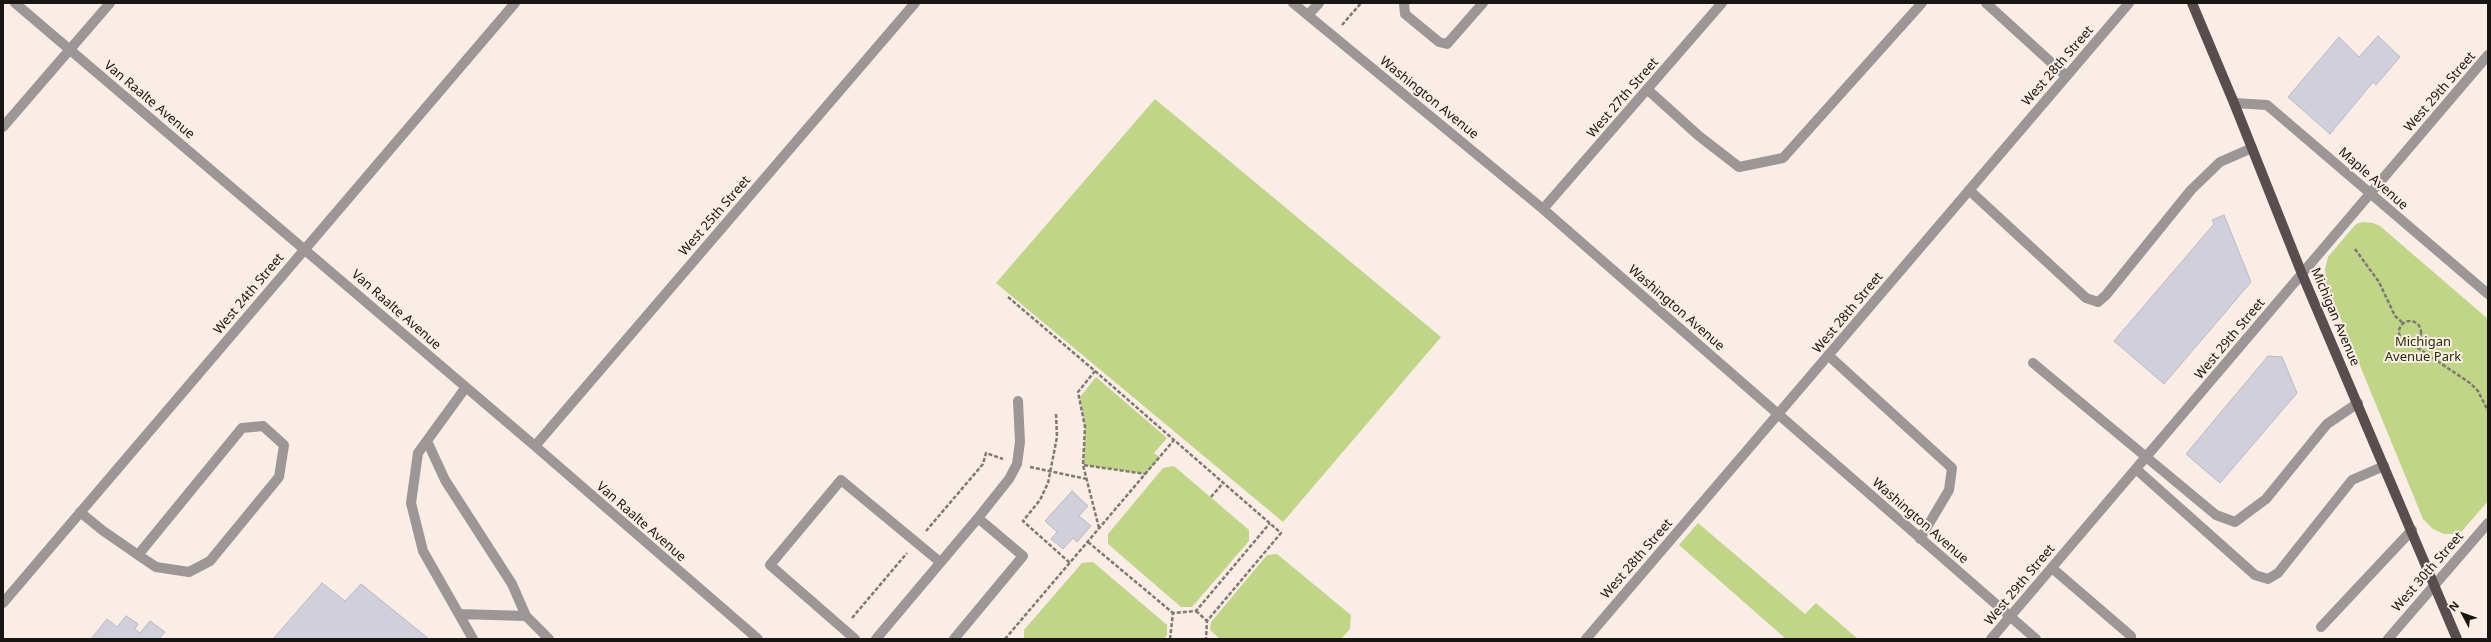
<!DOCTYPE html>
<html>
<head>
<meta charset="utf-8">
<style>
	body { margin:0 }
	#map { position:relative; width:2491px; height:642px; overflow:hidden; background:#f9ede5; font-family:"Noto Sans",sans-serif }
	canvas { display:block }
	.frame { position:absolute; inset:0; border:4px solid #191512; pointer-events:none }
	.north { position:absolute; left:2443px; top:594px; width:40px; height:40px; -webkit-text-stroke:3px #f9ede5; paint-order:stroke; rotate:311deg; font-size:11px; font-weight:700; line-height:16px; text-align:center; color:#191512 }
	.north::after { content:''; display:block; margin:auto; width:14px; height:18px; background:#191512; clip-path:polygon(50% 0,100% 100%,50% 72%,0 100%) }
</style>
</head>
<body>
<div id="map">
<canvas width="2491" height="642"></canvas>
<div class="frame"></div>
<div class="north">N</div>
</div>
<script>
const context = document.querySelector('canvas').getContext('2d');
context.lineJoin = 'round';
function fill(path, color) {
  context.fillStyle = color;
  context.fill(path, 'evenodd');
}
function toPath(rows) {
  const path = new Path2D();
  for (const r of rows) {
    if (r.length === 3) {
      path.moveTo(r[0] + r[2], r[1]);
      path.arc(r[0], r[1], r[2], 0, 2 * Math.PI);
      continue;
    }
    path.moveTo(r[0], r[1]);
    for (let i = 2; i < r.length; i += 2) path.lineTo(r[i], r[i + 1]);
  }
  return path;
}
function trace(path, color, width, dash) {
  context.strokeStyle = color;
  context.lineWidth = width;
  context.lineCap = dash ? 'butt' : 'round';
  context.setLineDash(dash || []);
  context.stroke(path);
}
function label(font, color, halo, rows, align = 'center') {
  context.font = font + ' "Noto Sans",sans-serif';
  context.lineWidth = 4;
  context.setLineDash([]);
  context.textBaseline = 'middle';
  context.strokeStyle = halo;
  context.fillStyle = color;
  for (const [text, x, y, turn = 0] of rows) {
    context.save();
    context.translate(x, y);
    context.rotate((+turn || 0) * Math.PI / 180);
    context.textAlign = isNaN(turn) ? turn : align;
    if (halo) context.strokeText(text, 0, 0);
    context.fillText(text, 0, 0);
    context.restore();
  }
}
fill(toPath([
	[1155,99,1441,337,1283,522,996,283],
	[2362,222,2373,223,2380,226,2488,319,2488,501,2462,531,2454,534,2444,534,2433,529,2423,519,2326,283,2325,269,2328,257,2356,224],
	[1096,377,1167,438,1154,453,1160,457,1146,474,1083,465,1085,427,1080,397],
	[1174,466,1249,530,1249,541,1192,607,1181,607,1108,544,1108,534,1163,468],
	[1698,523,1805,614,1816,603,1858,639,1786,639,1679,545],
	[1277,554,1351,615,1350,629,1341,639,1220,639,1210,630,1211,622,1267,555],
	[1093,562,1167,625,1167,635,1164,639,1024,639,1024,630,1082,563]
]), '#c0d588');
const building = toPath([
	[2378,36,2400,57,2376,85,2373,82,2330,134,2288,97,2339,37,2359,57,2378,36],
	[2224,215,2251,282,2164,384,2114,341,2214,224,2212,220,2224,215],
	[2268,356,2282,357,2297,393,2220,483,2186,454,2268,356],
	[1072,491,1088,506,1079,516,1091,526,1077,542,1073,538,1063,549,1051,539,1057,532,1045,521,1072,491],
	[322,583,345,601,361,584,429,639,273,639,322,583],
	[126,616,138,624,135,629,140,633,150,621,165,632,159,639,91,639,107,619,117,627,126,616]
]);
fill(building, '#d1cfdc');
trace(building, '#bab8c4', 1);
trace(toPath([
	[1342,25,1361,3],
	[2355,249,2379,282,2395,316,2403,323],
	[1008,297,1095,371,1078,392,1085,427,1083,465],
	[2410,332,11],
	[2415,342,2418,348,2470,383,2478,391,2488,411],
	[1095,371,1174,440],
	[1056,414,1057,437,1048,483,1040,500,1023,521,1070,563],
	[1030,467,1087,479],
	[1211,497,1223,483],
	[1099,528,1083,465,1146,474],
	[926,531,983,464,986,453,1003,459],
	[1088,542,1173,613],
	[1196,611,1207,621],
	[852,618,907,553],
	[1005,639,1174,440,1281,533,1207,621,1206,639],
	[1170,639,1173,613,1196,611,1270,523]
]), '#807973', 2.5, [4, 2]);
trace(toPath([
	[15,3,535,446,758,639],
	[1293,3,1543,209,2036,639],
	[1404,3,1405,14,1439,42,1447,44,1483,3],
	[1986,3,2066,76],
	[1308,15,1319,3],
	[1648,90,1699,136,1739,167,1783,158,1922,3],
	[2234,103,2267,105,2488,294],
	[3,127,110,3],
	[1969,190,2086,298,2098,302,2106,295,2191,190,2220,162,2252,148],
	[1543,209,1722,3],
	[1828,355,1952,468,1949,490,1920,539],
	[2033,363,2216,515,2235,522,2266,499,2327,424,2358,403],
	[466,387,418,453,411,503,423,551,473,639],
	[427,441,445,480,512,584,526,616,549,639],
	[535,446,915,3],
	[2136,469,2255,575,2268,579,2278,573,2352,480,2384,466],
	[80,512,102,530,138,555,156,567,189,572,210,561,279,477,284,445,263,426,242,428,138,555],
	[978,518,1009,479,1017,464,1020,442,1018,401],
	[2052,568,2131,636,2131,639],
	[3,603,515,3],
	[459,614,526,616],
	[2321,627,2412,530],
	[855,639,770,565,841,480,940,562],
	[876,639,978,518,1023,556,954,639],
	[1586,639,2129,3],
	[1991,639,2488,55],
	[2388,639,2488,523]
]), '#9c9696', 10);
trace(toPath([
	[2192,3,2234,103,2302,274,2457,639]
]), '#584e4e', 10);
label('13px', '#191512', '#f9ede5', [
	["West 28th Street",2058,66,-49],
	["West 29th Street",2440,92,-49],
	["Washington Avenue",1429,98,39],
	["West 27th Street",1623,98,-49],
	["Van Raalte Avenue",149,100,40],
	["Maple Avenue",2373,179,41],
	["West 25th Street",715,216,-49],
	["West 24th Street",249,294,-50],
	["Washington Avenue",1676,308,41],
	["Van Raalte Avenue",396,310,41],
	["West 28th Street",1848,313,-50],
	["Michigan Avenue",2335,317,67],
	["West 29th Street",2230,339,-50],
	["Washington Avenue",1920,521,41],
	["Van Raalte Avenue",641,522,41],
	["West 28th Street",1637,559,-49],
	["West 30th Street",2428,572,-49],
	["West 29th Street",2020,585,-50]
]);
label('13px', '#283009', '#f9ede5', [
	["Michigan",2423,342],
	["Avenue Park",2423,357]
]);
</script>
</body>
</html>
